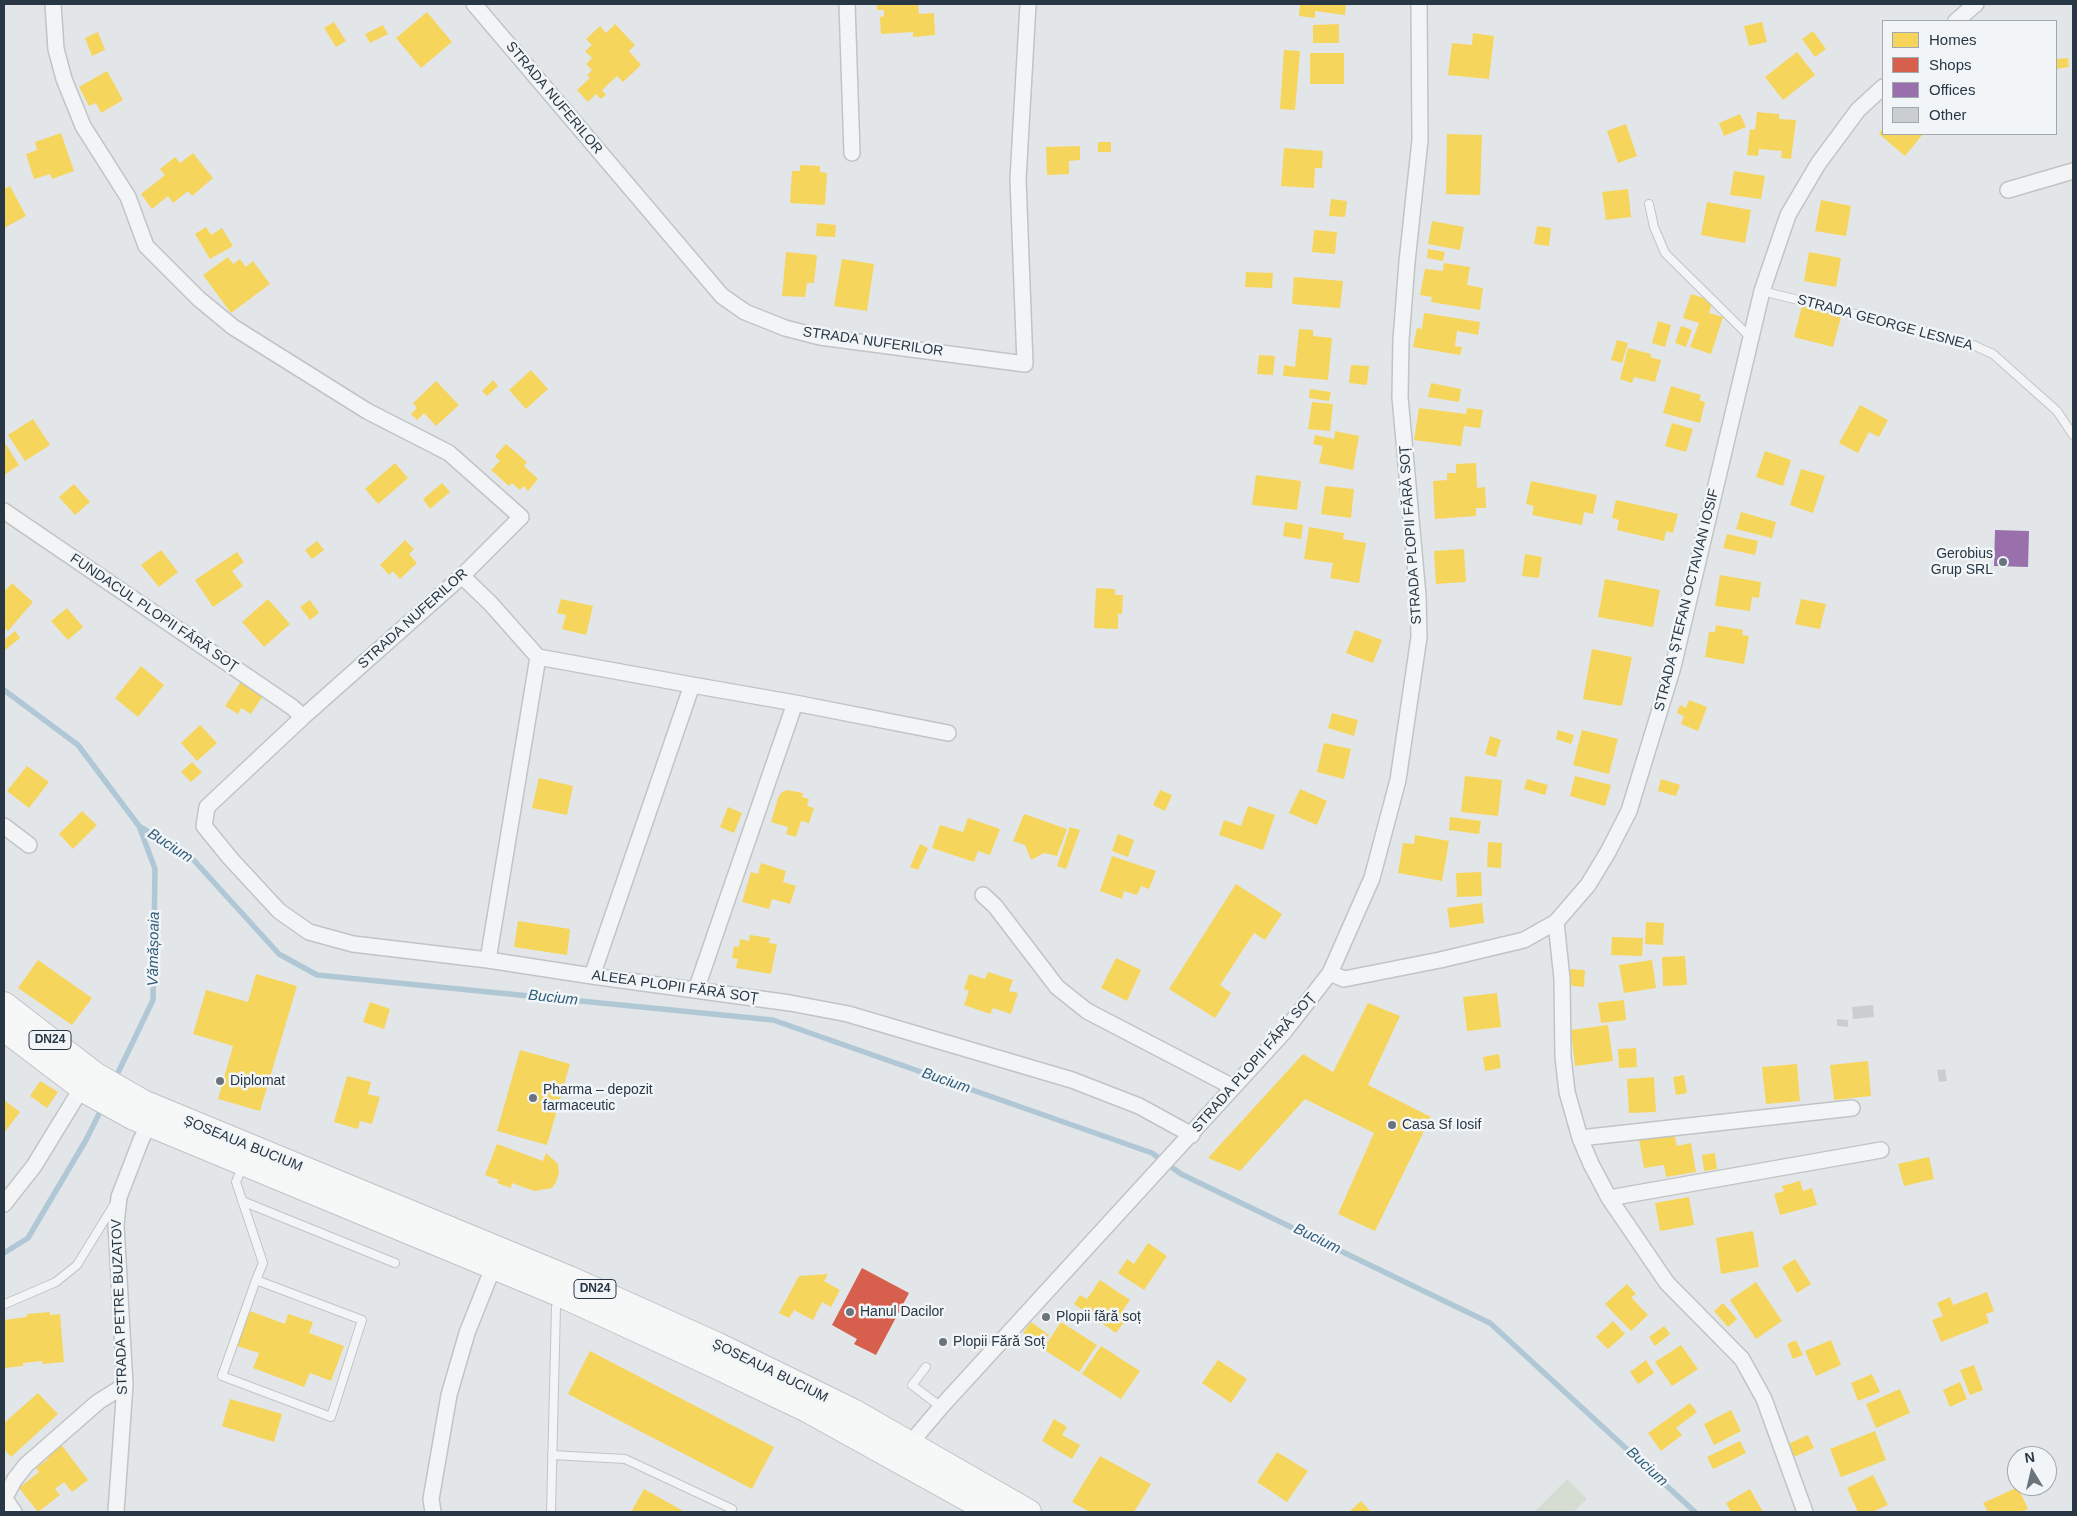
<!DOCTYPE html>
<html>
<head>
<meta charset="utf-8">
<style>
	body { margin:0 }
	#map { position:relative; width:2077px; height:1516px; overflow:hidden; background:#e3e6e8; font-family:Arial,sans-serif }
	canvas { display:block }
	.frame { position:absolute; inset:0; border:5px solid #283743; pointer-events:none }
	.legend { position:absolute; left:1882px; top:20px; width:175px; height:115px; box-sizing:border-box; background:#f1f5f8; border:1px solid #a1a9b0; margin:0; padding:6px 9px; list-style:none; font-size:15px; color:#283743 }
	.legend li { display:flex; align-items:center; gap:10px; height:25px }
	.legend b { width:25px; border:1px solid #a1a9b0 }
	.north { position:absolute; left:2007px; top:1446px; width:50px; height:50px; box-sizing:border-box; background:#f1f5f8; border:1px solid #a1a9b0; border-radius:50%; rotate:351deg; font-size:14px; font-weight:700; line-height:20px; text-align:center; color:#283743 }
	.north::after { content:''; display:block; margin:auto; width:18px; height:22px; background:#69747d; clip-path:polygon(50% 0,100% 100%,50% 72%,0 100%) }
</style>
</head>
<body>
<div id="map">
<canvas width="2077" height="1516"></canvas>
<div class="frame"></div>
<ul class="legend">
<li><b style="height:14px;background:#f6d55c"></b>Homes</li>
<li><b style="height:14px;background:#d6604d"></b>Shops</li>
<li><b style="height:14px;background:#9970ab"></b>Offices</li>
<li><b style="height:14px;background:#cbced1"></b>Other</li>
</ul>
<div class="north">N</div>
</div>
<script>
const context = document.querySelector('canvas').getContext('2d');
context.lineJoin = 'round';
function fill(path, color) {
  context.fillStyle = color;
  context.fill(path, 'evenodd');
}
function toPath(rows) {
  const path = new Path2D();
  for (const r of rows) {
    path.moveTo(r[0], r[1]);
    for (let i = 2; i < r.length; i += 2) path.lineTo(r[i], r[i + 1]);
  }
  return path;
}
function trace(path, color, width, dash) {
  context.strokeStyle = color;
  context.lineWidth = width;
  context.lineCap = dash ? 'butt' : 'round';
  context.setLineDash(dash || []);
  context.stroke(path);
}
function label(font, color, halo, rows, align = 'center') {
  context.font = font + ' Arial,sans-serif';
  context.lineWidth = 5;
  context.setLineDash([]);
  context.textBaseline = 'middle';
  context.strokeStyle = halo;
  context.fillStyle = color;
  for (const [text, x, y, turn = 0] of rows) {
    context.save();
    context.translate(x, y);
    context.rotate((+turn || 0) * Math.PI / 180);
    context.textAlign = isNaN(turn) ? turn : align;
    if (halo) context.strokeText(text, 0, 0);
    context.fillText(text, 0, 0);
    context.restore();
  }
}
fill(toPath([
	[1567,1479,1587,1499,1574,1512,1534,1512]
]), '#d5ddd3');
fill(toPath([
	[877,4,918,4,919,14,934,13,935,35,913,37,913,32,881,34,880,17,884,16,884,10,877,10],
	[1300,4,1346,4,1345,15,1315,11,1315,18,1299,16],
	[427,12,452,42,421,68,396,38],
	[334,22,346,41,336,47,324,28],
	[1762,22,1767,42,1749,46,1744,26],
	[615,24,635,45,629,51,641,65,623,82,617,76,602,90,606,95,601,99,596,94,588,102,577,90,590,78,587,75,592,70,586,64,592,58,585,51,592,45,586,39,600,26,606,33],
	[1339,24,1339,43,1313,43,1313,25],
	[383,25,388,34,370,43,365,34],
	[1813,31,1826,49,1815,57,1802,39],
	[98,32,105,50,92,56,85,38],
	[1473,33,1494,36,1489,79,1448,75,1452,43,1472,45],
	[1284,50,1300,51,1295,110,1280,109],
	[1797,52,1815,75,1783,100,1765,77],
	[1310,53,1344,53,1344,84,1310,84],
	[2068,58,2069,67,2056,69,2056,59],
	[107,71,123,100,101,113,96,103,89,106,79,87],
	[1757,112,1779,114,1779,119,1796,120,1791,159,1781,158,1782,151,1759,149,1758,156,1747,155,1750,129,1755,130],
	[1740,114,1746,127,1724,136,1719,123],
	[1626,124,1637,156,1618,163,1607,131],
	[1883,128,1883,134,1923,134,1905,156,1879,134],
	[61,133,74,171,52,179,50,174,34,179,26,154,37,150,35,142],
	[1447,134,1482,135,1480,195,1446,194],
	[1098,142,1111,142,1111,152,1098,152],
	[1080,146,1080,160,1069,161,1069,174,1047,175,1046,147],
	[1284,148,1323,151,1322,168,1315,168,1314,188,1281,186],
	[193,153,213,178,192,196,188,191,173,203,168,196,152,209,141,194,165,175,160,169,175,157,180,163],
	[800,165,820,166,820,172,827,173,825,205,790,203,792,171,800,171],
	[1734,171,1765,176,1761,199,1730,195],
	[10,186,26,216,4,228,4,189],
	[1628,189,1631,217,1606,220,1602,192],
	[1331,199,1347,201,1345,217,1329,216],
	[1821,200,1851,206,1846,236,1815,231],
	[1707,202,1751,210,1745,243,1701,235],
	[1432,221,1464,227,1460,250,1428,244],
	[817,223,836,225,835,237,816,236],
	[1537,226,1551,228,1549,246,1534,244],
	[206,227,211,235,222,228,233,246,210,259,195,234],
	[1314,230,1337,232,1335,254,1312,252],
	[1428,249,1445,252,1443,261,1427,258],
	[786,252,817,255,814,283,807,283,805,297,782,296],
	[1809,252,1841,258,1836,287,1804,281],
	[228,257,233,264,240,259,246,267,253,261,270,284,231,313,203,275],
	[842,259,874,264,867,311,834,306],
	[1444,263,1470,267,1467,285,1483,288,1480,310,1431,302,1432,297,1420,295,1425,269,1443,271],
	[1246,272,1273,273,1272,288,1245,287],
	[1294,277,1343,281,1340,308,1292,304],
	[1691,294,1713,301,1709,313,1723,317,1711,354,1690,347,1699,323,1683,318],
	[1802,306,1841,317,1833,347,1794,337],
	[1424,313,1480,322,1478,335,1457,331,1455,346,1462,347,1460,355,1413,347,1417,328,1422,329],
	[1658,321,1671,325,1665,347,1652,343],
	[1681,326,1692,330,1686,347,1675,343],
	[1299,329,1313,330,1313,336,1332,338,1328,380,1283,376,1284,365,1295,367],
	[1617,340,1628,343,1622,363,1611,360],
	[1628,348,1651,354,1650,357,1661,360,1655,382,1634,377,1632,383,1620,379],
	[1259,355,1275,356,1273,375,1257,374],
	[1351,365,1369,366,1367,385,1349,383],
	[531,370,548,389,526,409,509,390],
	[493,380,498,386,487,396,482,391],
	[436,381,459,405,436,426,424,413,417,420,411,414,417,408,413,403],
	[1431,383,1461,389,1459,402,1428,397],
	[1671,386,1701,395,1699,400,1705,402,1700,423,1663,413],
	[1310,389,1331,392,1329,401,1309,398],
	[1312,402,1333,404,1330,431,1308,429],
	[1860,405,1888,420,1879,437,1869,432,1858,453,1839,443],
	[1419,408,1466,414,1467,408,1483,410,1480,428,1464,426,1461,446,1414,440],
	[33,419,50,445,25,461,8,435],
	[1672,423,1693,429,1686,452,1665,446],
	[1335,431,1359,436,1353,470,1319,463,1323,446,1313,444,1315,435,1334,439],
	[5,443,19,465,4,475,4,444],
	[506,444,527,462,524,466,538,479,528,491,524,486,520,490,512,483,509,486,491,470,500,461,495,456],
	[1765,451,1791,460,1783,486,1756,477],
	[395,463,408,478,378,504,365,489],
	[1476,463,1477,488,1485,487,1486,508,1476,508,1476,516,1435,519,1433,481,1447,480,1447,473,1456,473,1456,464],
	[1801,469,1825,476,1813,513,1790,505],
	[1256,475,1301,481,1297,510,1252,505],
	[1531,481,1597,495,1593,514,1584,512,1582,525,1532,515,1534,506,1526,504],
	[442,483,450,492,430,509,423,499],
	[74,484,90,502,75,515,59,497],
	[1325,486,1354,489,1351,518,1321,514],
	[1616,500,1678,514,1673,533,1666,531,1664,541,1617,530,1619,520,1612,518],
	[1741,512,1776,522,1772,538,1736,529],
	[1285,522,1303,525,1301,539,1283,536],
	[1309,527,1344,533,1343,539,1366,543,1359,583,1330,578,1333,563,1304,559],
	[1727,534,1758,541,1755,555,1723,548],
	[405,540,414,549,409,554,417,563,400,579,393,571,389,575,380,565],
	[317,541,324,550,312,559,305,550],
	[1464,549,1466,582,1436,584,1434,551],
	[161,550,178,572,159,587,141,565],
	[237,552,244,562,232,571,243,586,213,607,195,580],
	[1525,554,1542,557,1539,578,1522,576],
	[1720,575,1761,582,1759,598,1752,597,1750,611,1715,606],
	[1605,579,1660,590,1653,627,1598,617],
	[12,583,33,602,8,631,4,628,4,592],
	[1096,588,1115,589,1115,595,1123,595,1122,614,1118,614,1118,629,1094,628],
	[268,599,290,624,264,647,242,622],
	[561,599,593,606,586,635,562,629,566,615,557,613],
	[1801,599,1826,604,1820,629,1795,624],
	[310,600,319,613,310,620,300,607],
	[67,608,83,627,68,640,51,621],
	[1716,625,1743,630,1742,635,1749,636,1744,664,1705,657,1709,632,1715,632],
	[1355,630,1382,640,1373,663,1346,653],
	[15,631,20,638,5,650,4,640],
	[1592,649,1632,657,1622,706,1583,699],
	[141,666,164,685,138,717,115,698],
	[242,680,264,694,251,714,241,708,238,714,225,706],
	[1689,700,1707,707,1698,731,1681,724,1684,716,1677,713,1680,705,1686,708],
	[1332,713,1358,720,1354,736,1328,728],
	[200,725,217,743,197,761,181,743],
	[1558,730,1574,735,1571,744,1556,739],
	[1582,730,1618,739,1609,774,1573,765],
	[1490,736,1501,740,1496,757,1485,754],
	[1324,743,1351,749,1344,779,1317,772],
	[192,762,202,772,191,782,181,772],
	[27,766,49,782,29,808,7,791],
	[1465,776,1502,780,1498,816,1461,812],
	[1575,776,1611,785,1605,806,1570,796],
	[539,778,573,786,567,815,532,808],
	[1527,779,1548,785,1545,795,1524,789],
	[1661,779,1680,785,1676,796,1658,791],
	[1300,789,1327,801,1317,825,1289,813],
	[787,790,803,793,802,797,809,799,807,806,814,808,809,823,801,821,796,837,786,834,788,827,771,822,778,798,781,793],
	[1160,790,1172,795,1165,811,1153,805],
	[1248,806,1275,815,1263,850,1219,835,1224,820,1241,826],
	[728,807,742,813,734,833,720,827],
	[82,811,97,825,73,849,59,834],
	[1024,814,1067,829,1057,856,1044,853,1031,860,1025,845,1013,841],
	[1450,817,1481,821,1479,834,1449,830],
	[968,818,1000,829,990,855,978,851,974,862,932,848,940,825,963,832],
	[1070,827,1080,830,1066,869,1057,866],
	[1118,834,1134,840,1128,857,1112,851],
	[1415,835,1449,841,1442,881,1398,873,1403,843,1414,844],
	[1488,842,1502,843,1501,868,1487,867],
	[920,844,928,848,918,870,910,867],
	[1112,856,1156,871,1149,889,1141,886,1137,895,1124,891,1122,899,1100,891],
	[761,863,786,871,783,882,796,886,790,904,772,899,769,909,742,902,751,872,758,874],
	[1481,872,1482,896,1457,897,1456,873],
	[1236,884,1282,914,1265,940,1254,933,1220,985,1231,993,1215,1018,1169,989],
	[1482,903,1484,923,1450,928,1447,908],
	[518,921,570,929,567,955,514,947],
	[1646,922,1664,923,1663,945,1645,944],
	[750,935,770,938,769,943,777,944,771,974,736,968,738,959,732,958,734,946,739,947,740,939,749,941],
	[1612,937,1643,938,1642,956,1611,955],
	[1685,956,1687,985,1663,986,1662,957],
	[1116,958,1141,970,1127,1001,1101,988],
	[38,960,92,998,72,1025,18,988],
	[1652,960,1656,988,1624,993,1619,965],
	[1567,969,1585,970,1584,987,1565,985],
	[988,972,1013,980,1009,991,1018,993,1011,1014,993,1008,990,1014,964,1005,969,991,964,989,969,974,985,979],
	[256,974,297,986,260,1111,218,1099,233,1046,193,1034,206,990,248,1002],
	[1497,993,1501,1027,1467,1031,1463,997],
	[1624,1000,1626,1020,1601,1023,1598,1003],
	[370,1002,390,1009,384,1029,363,1022],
	[1368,1003,1400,1016,1368,1085,1431,1117,1375,1231,1338,1214,1374,1133,1305,1099,1240,1171,1208,1158,1303,1054,1333,1072],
	[1608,1025,1613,1061,1575,1066,1571,1030],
	[1636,1048,1637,1067,1619,1068,1618,1049],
	[520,1050,570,1064,547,1145,497,1131],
	[1499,1054,1501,1068,1485,1071,1483,1057],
	[1868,1061,1871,1096,1834,1100,1830,1065],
	[1797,1064,1800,1101,1766,1104,1762,1067],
	[1684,1075,1687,1093,1676,1095,1673,1077],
	[347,1076,371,1082,368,1094,380,1097,372,1124,360,1121,358,1129,334,1122],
	[1654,1077,1656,1112,1629,1113,1627,1079],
	[40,1081,58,1092,47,1108,30,1096],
	[4,1100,20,1112,4,1133],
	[1674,1133,1677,1146,1691,1143,1696,1172,1666,1177,1664,1165,1644,1168,1639,1139],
	[497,1144,543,1161,546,1153,558,1164,559,1173,556,1182,552,1188,534,1191,512,1183,511,1188,497,1183,499,1180,485,1175],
	[1715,1153,1717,1169,1704,1171,1702,1155],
	[1929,1157,1934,1179,1904,1186,1898,1164],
	[1800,1181,1803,1191,1812,1188,1817,1205,1780,1215,1774,1194,1784,1191,1782,1186],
	[1689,1197,1694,1225,1660,1231,1655,1203],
	[1753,1231,1759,1267,1721,1274,1716,1238],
	[1148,1243,1167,1256,1144,1290,1118,1273,1127,1259,1134,1264],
	[1795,1259,1811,1284,1797,1293,1782,1267],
	[828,1274,824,1281,840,1290,831,1307,822,1302,813,1320,794,1310,789,1318,779,1313,799,1276],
	[1100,1280,1130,1300,1121,1313,1128,1317,1116,1333,1074,1304,1080,1295,1087,1299],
	[1756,1282,1782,1321,1756,1339,1730,1300],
	[1627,1284,1636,1294,1631,1297,1648,1315,1631,1331,1605,1304],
	[1987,1292,1994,1311,1986,1314,1989,1323,1941,1342,1932,1320,1943,1316,1937,1303,1950,1297,1953,1305],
	[1723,1303,1737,1319,1728,1327,1714,1311],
	[250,1311,285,1324,288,1314,313,1322,309,1333,344,1346,331,1381,310,1373,304,1387,253,1368,259,1353,237,1346],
	[50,1312,50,1315,60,1314,64,1362,43,1364,42,1361,23,1363,23,1366,4,1368,4,1320,27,1317,27,1314],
	[1613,1321,1625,1334,1608,1349,1596,1337],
	[1031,1322,1049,1335,1040,1346,1023,1333],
	[1061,1322,1097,1345,1079,1372,1043,1349],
	[1664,1326,1670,1334,1655,1346,1649,1337],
	[1796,1340,1803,1355,1793,1359,1787,1344],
	[1831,1340,1841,1365,1816,1376,1805,1351],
	[1681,1345,1698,1369,1672,1386,1655,1362],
	[1101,1346,1140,1371,1121,1399,1082,1374],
	[590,1351,774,1447,752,1489,568,1394],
	[1218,1360,1247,1379,1231,1403,1202,1383],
	[1646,1360,1654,1373,1638,1384,1630,1372],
	[1974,1365,1983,1390,1970,1395,1960,1370],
	[1872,1374,1880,1392,1858,1401,1851,1383],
	[1960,1382,1967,1399,1950,1407,1943,1390],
	[1900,1389,1910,1413,1876,1428,1866,1404],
	[38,1393,58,1414,11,1457,4,1449,4,1423],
	[230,1399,282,1414,274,1442,222,1426],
	[1690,1403,1697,1412,1676,1428,1682,1435,1661,1451,1648,1433],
	[1731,1410,1741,1431,1714,1445,1704,1424],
	[1054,1419,1067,1427,1062,1435,1080,1445,1072,1459,1042,1441],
	[1875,1431,1886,1460,1841,1477,1830,1449],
	[1808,1435,1814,1448,1792,1458,1786,1445],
	[1740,1441,1746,1453,1713,1469,1707,1457],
	[60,1443,88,1480,72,1492,64,1482,55,1489,60,1495,38,1512,19,1488,39,1472,36,1468,48,1459,44,1455],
	[1277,1452,1308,1471,1287,1502,1257,1482],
	[1100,1456,1151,1484,1134,1512,1090,1512,1072,1502],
	[1873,1475,1888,1505,1872,1512,1858,1512,1847,1488],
	[2018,1487,2028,1509,2020,1512,1988,1512,1983,1503],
	[644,1489,685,1512,631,1512],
	[1750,1489,1763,1512,1731,1512,1726,1503],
	[1361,1501,1371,1512,1349,1512]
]), '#f6d55c');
fill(toPath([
	[862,1268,909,1293,876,1355,854,1344,857,1339,832,1325]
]), '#d6604d');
fill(toPath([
	[1995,530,2029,531,2028,567,1994,566]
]), '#9970ab');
trace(toPath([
	[4,690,78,745,139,826,155,869,153,1000,115,1079],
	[139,826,190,856,279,954,317,975,773,1020,1152,1153,1181,1174,1490,1323,1695,1512],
	[4,1253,28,1238,86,1140,103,1106]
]), '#b0c8d5', 5.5);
fill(toPath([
	[1873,1005,1874,1017,1853,1019,1852,1007],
	[1837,1019,1848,1020,1848,1027,1837,1026],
	[1945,1069,1947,1081,1939,1082,1937,1070]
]), '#cbced1');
const lane = toPath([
	[1649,204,1654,227,1665,253,1750,337],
	[1762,291,1964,341,1993,354,2057,411,2073,435],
	[243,1165,236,1182,263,1263,256,1280,362,1320,331,1417,222,1376,256,1280],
	[242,1201,395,1263],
	[5,1304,56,1282,77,1265,115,1203],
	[926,1367,912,1385,941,1407],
	[552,1455,625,1459,732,1509],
	[551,1512,556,1307,560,1298]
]);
const street = toPath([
	[53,4,56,49,64,79,83,126,128,197,146,246,199,299,233,327,367,411,449,453,521,517,462,576,303,717,207,807,204,826,230,858,279,911,309,932,353,944,488,960,592,976,790,1003,848,1014,1072,1080,1139,1106,1192,1135],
	[474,4,722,296,745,312,785,328,820,337,1025,364,1018,179,1028,4],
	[847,4,852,153],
	[1956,21,1976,4],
	[2008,190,2073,171],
	[4,511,292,707,303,717],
	[462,576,491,604,538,657,692,685,592,976],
	[692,685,795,703,948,733],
	[4,826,29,845],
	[983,895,995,906,1057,987,1087,1011,1233,1087],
	[1556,922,1562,979,1563,1057,1567,1092,1580,1138,1591,1164,1609,1198,1667,1283,1742,1359,1764,1399,1805,1512],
	[488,960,538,657],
	[1330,973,1344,979,1440,960,1524,940,1556,922,1588,885,1608,852,1629,811,1673,667,1762,291,1788,215,1818,164,1858,110,1883,87],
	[696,990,795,703],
	[1580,1138,1852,1108],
	[1609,1198,1881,1150],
	[4,1204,34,1166,86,1081],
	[907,1451,919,1433,941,1407,1284,1032,1330,973,1372,878,1398,780,1419,637,1418,596,1400,397,1401,340,1407,262,1420,140,1419,4],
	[4,1499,15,1479,26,1465,98,1402,125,1385],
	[5,1499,14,1512],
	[116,1512,125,1385,116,1225,119,1197,141,1140,153,1116],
	[433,1512,431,1499,449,1395,467,1333,496,1260]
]);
const primary = toPath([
	[4,1004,96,1075,143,1102,569,1278,718,1345,853,1411,1029,1512],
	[4,1029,87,1092,134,1118,561,1295,711,1364,807,1410,991,1512]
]);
trace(lane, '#c1c4c6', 10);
trace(street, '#c1c4c6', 18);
trace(primary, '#bfc3c6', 26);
trace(lane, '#f2f4f5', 8);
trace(street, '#f2f4f5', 15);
trace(primary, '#f6f7f7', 24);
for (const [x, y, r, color] of [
	[2003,562,5,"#69747d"],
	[220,1081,5,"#69747d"],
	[533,1098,5,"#69747d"],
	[1392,1125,5,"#69747d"],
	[850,1312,5,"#69747d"],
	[1046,1317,5,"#69747d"],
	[943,1342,5,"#69747d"]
]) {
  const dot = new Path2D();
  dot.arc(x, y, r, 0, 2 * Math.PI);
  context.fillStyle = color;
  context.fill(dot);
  trace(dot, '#f1f5f8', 2);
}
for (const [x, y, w] of [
	[50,1040,42],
	[595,1289,42]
]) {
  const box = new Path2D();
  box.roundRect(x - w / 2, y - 9.5, w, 19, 4);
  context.fillStyle = '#f1f5f8';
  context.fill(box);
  trace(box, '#283743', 1);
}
label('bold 12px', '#283743', null, [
	["DN24",50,1040],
	["DN24",595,1289]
]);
label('14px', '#283743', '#f1f5f8', [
	["STRADA NUFERILOR",554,98,50],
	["STRADA GEORGE LESNEA",1885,323,15],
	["STRADA NUFERILOR",873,342,8],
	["STRADA PLOPII FĂRĂ SOȚ",1411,535,-94],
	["STRADA ȘTEFAN OCTAVIAN IOSIF",1687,600,-76],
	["FUNDACUL PLOPII FĂRĂ SOȚ",154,613,34],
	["STRADA NUFERILOR",413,619,-42],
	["ALEEA PLOPII FĂRĂ SOȚ",675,987,8],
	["STRADA PLOPII FĂRĂ SOȚ",1254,1063,-49],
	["ȘOSEAUA BUCIUM",243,1144,22],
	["STRADA PETRE BUZATOV",120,1307,-92],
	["ȘOSEAUA BUCIUM",770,1371,26]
]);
label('14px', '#283743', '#f1f5f8', [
	["Gerobius",1993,554,"right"],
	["Grup SRL",1993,570,"right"],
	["Diplomat",230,1081],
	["Pharma – depozit",543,1090],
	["farmaceutic",543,1106],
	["Casa Sf Iosif",1402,1125],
	["Hanul Dacilor",860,1312],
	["Plopii fără soț",1056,1317],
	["Plopii Fără Soț",953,1342]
], 'left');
label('italic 15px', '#2f5d7a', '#f1f5f8', [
	["Bucium",170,846,33],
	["Vămășoaia",154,949,-89],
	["Bucium",553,998,6],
	["Bucium",946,1081,19],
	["Bucium",1317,1239,26],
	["Bucium",1647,1467,43]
]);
</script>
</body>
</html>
